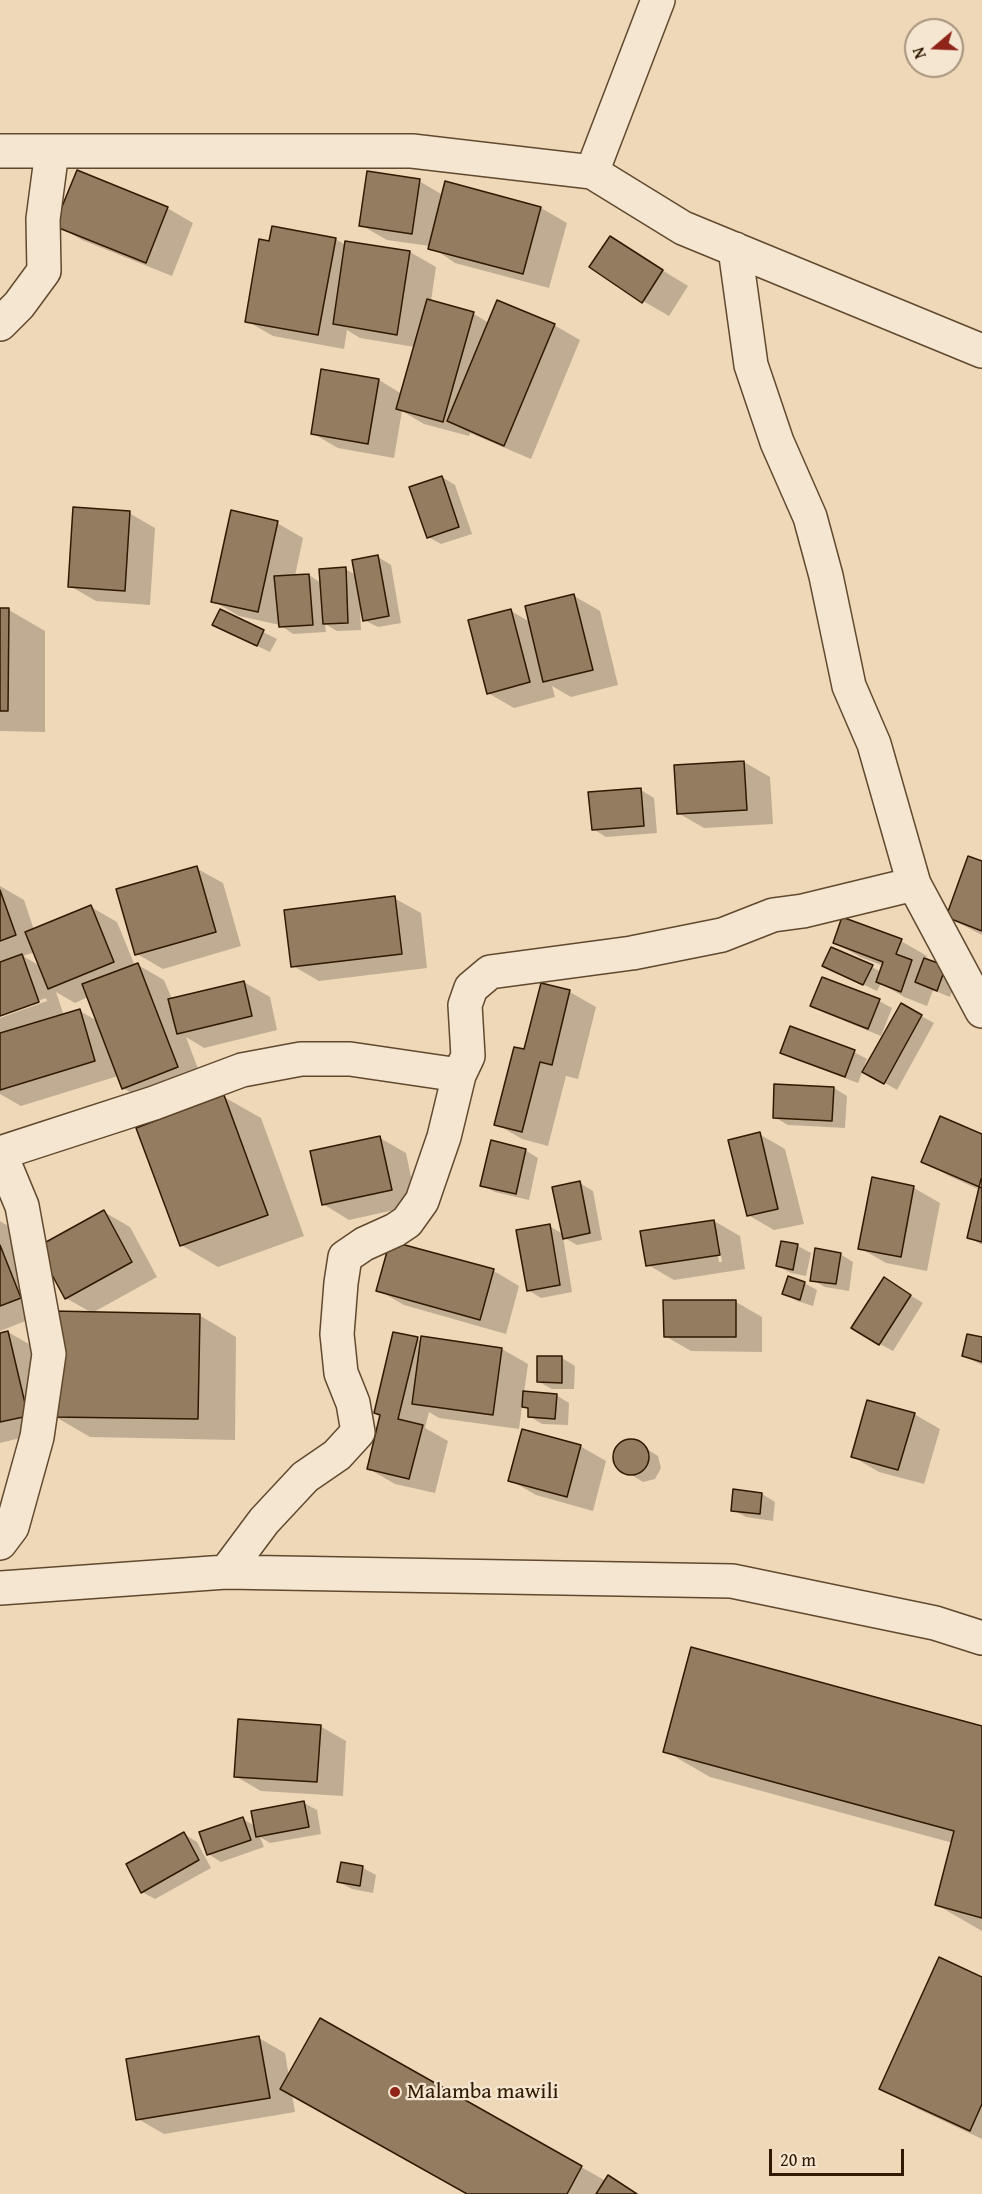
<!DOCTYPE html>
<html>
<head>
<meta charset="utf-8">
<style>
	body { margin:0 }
	#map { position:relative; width:982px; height:2194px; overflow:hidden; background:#efd8b8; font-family:"Gentium Book Plus",serif }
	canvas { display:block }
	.north { position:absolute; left:904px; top:18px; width:60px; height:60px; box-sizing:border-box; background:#f5e6d1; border:2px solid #a6947d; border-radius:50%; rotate:251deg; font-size:16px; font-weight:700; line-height:24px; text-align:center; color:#301900 }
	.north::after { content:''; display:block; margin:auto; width:21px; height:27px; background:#8f2418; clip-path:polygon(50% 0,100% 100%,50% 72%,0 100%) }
	.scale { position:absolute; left:769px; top:2149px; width:135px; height:27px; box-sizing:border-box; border:3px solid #301900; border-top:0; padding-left:8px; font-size:18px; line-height:21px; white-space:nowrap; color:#301900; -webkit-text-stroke:4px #f5e6d1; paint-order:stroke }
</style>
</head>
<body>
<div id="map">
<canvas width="982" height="2194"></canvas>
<div class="north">N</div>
<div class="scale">20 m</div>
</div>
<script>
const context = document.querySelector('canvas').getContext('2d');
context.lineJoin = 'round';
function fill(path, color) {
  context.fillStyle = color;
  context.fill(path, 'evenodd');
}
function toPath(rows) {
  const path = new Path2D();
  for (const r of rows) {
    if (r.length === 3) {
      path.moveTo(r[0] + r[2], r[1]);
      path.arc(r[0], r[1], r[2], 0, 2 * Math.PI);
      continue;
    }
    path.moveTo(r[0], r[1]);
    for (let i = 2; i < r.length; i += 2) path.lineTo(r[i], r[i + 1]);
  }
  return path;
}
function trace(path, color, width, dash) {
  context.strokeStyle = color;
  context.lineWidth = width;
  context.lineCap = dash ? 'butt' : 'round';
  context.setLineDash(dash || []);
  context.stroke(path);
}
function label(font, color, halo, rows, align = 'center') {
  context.font = font + ' "Gentium Book Plus",serif';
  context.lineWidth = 4.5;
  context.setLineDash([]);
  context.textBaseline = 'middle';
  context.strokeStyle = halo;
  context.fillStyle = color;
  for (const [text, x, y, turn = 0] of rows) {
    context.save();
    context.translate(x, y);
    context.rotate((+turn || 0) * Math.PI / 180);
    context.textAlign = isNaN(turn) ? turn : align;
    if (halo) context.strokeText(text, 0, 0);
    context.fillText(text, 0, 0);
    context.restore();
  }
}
fill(toPath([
	[419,181,443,195,446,183,541,208,567,223,549,288,455,263,430,246,387,240,361,225],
	[167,208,193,223,172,276,82,240,56,225],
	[610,238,688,286,669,316,643,301],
	[335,239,346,245,410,252,436,267,431,301,474,314,489,323,554,325,580,340,531,459,470,433,469,436,424,424,402,411,394,458,338,448,312,433,323,371,379,380,402,394,415,347,360,338,347,330,344,349,273,336,247,321,271,242],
	[442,477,455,485,472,534,441,544,428,537],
	[129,513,155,528,150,605,96,601,70,586],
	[277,523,303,538,295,576,309,575,321,583,345,569,356,575,378,557,391,565,401,623,378,627,364,620,362,605,360,605,361,630,337,631,325,624,326,632,293,634,280,625,239,616,213,601],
	[574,596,600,611,618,685,571,697,552,686,555,697,514,708,488,693,511,611,530,622],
	[0,610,9,610,45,631,45,732,0,731],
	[221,611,277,639,270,652,227,632],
	[744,762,770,777,773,824,704,828,678,813],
	[641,790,654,798,657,833,606,837,593,829],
	[982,863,982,928,979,930,982,932,982,935,947,917],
	[196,868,223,883,241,946,163,969,137,954],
	[0,886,24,900,34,930,91,907,117,922,135,966,138,965,164,980,172,999,244,982,270,997,277,1030,204,1048,186,1037,203,1082,149,1103,123,1088,118,1076,21,1106,0,1094,0,1018,47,1001,46,998,0,1015],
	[35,952,40,966,23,956],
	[56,992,75,1003,88,997,97,1021,80,1011,64,1016],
	[394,898,421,913,427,968,319,981,293,966],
	[901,941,927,956,925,960,958,975,950,997,933,990,927,1006,904,997,881,983,877,991,824,966,872,967,881,972,884,966,860,957,834,942],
	[542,984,570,992,596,1007,578,1079,566,1076,548,1146,522,1139,496,1124,525,1051],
	[879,1001,892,1008,881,1036,825,1013,812,1006],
	[901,1005,934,1023,897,1090,863,1070,858,1083,794,1059,781,1052,854,1052,867,1059,864,1067,866,1068],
	[834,1088,847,1096,845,1128,788,1125,774,1117],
	[224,1097,261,1118,304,1236,218,1267,181,1245],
	[759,1134,785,1149,804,1224,774,1230,748,1215],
	[982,1136,982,1245,968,1237,980,1190,949,1176,923,1161],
	[380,1138,406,1153,417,1205,349,1220,323,1204],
	[525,1150,538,1158,529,1200,495,1192,482,1185],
	[580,1183,593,1191,602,1240,577,1245,563,1237,572,1292,541,1298,528,1290,549,1226,563,1234],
	[914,1188,940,1203,927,1271,886,1263,860,1248],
	[104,1212,130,1227,157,1277,92,1313,66,1298],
	[0,1221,13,1229,46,1313,0,1331],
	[714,1221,740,1236,745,1269,674,1280,648,1265],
	[715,1237,718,1237,722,1262,719,1262],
	[782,1242,798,1246,811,1253,806,1276,791,1273,777,1266],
	[840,1254,853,1262,849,1291,825,1287,812,1280],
	[494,1271,519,1286,506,1334,404,1305,378,1290],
	[804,1283,817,1290,813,1306,797,1301,784,1293],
	[897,1287,923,1303,893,1351,880,1344],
	[736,1302,762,1317,762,1352,691,1351,665,1336],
	[199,1315,236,1337,235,1440,90,1437,54,1416],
	[8,1332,34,1347,53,1430,0,1443,0,1334],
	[417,1339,422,1341,502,1349,528,1364,524,1393,556,1395,569,1403,568,1425,542,1424,529,1416,530,1410,522,1406,519,1429,439,1418,429,1412,425,1428,448,1441,435,1493,395,1484,369,1469,381,1416,376,1413],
	[982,1339,982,1365,963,1356],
	[562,1358,575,1366,574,1389,552,1389,539,1382],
	[914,1414,940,1429,924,1484,879,1472,853,1457],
	[634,1441,658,1456,661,1468,655,1479,643,1482,617,1466,615,1454,622,1443],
	[580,1446,606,1461,593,1511,536,1495,510,1480],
	[762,1494,775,1502,773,1521,746,1517,733,1510],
	[320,1726,346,1741,343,1796,261,1791,235,1776],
	[982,1728,982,1931,937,1905,953,1843,710,1777,665,1751],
	[304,1803,317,1810,321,1834,270,1843,260,1837,264,1847,221,1862,208,1854,243,1819,255,1826],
	[184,1834,197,1842,211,1868,155,1899,142,1892],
	[363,1868,376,1875,373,1893,352,1889,339,1882],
	[982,1978,982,2139,918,2109,881,2088],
	[321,2020,606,2181,608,2177,637,2194,469,2194,292,2094,295,2112,164,2134,138,2119,259,2038,285,2053,289,2077]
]), '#0003');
const building = toPath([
	[77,170,168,207,146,263,54,226,77,170],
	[367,171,420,179,412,234,359,226,367,171],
	[445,181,541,207,523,274,428,249,445,181],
	[272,226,336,238,318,335,245,322,259,239,269,241,272,226],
	[610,236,663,270,642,303,589,267,610,236],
	[345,241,410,251,397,335,333,324,345,241],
	[427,299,474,312,443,422,396,409,427,299],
	[497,300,555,324,504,446,447,421,497,300],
	[321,369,379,379,368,444,311,434,321,369],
	[442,476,459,527,427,538,409,487,442,476],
	[73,507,130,511,125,591,68,587,73,507],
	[231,510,278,521,258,612,211,602,231,510],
	[378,555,389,616,363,621,352,560,378,555],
	[346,567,348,623,323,624,319,569,346,567],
	[309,574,313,625,279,627,274,576,309,574],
	[574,594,593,670,543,682,525,606,574,594],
	[0,608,9,608,8,711,0,711,0,608],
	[220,609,264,630,257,646,212,625,220,609],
	[511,609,530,682,487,694,468,620,511,609],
	[744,761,747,810,677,814,674,765,744,761],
	[641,788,644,826,592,830,588,792,641,788],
	[968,856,982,861,982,931,946,917,968,856],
	[197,866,216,932,135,955,116,889,197,866],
	[0,890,16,935,0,941,0,890],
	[395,896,402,954,291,967,284,910,395,896],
	[91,905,114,962,48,989,25,932,91,905],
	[842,917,902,939,896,954,912,960,901,992,876,982,883,962,833,943,842,917],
	[831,947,873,965,863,985,822,966,831,947],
	[22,954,39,1002,0,1016,0,962,22,954],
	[924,958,946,966,937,991,915,982,924,958],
	[138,963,178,1067,122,1089,82,984,138,963],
	[822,977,880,999,868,1029,810,1006,822,977],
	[244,981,252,1016,177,1034,168,999,244,981],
	[541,983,570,990,552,1065,540,1062,522,1132,494,1125,514,1047,524,1049,541,983],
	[901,1003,922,1015,884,1084,862,1072,901,1003],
	[80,1009,95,1061,0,1090,0,1033,80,1009],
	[790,1026,855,1050,845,1077,780,1053,790,1026],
	[774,1084,834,1087,832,1121,773,1118,774,1084],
	[224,1095,268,1215,180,1246,136,1128,224,1095],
	[940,1116,982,1134,982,1188,921,1162,940,1116],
	[760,1132,778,1209,747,1216,728,1140,760,1132],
	[380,1136,392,1190,322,1205,310,1151,380,1136],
	[491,1140,526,1149,516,1194,480,1186,491,1140],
	[872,1177,914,1186,901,1257,858,1249,872,1177],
	[981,1179,982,1179,982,1242,967,1238,981,1179],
	[580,1181,590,1233,563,1239,552,1187,580,1181],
	[104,1210,132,1262,65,1299,37,1247,104,1210],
	[714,1220,720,1255,646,1266,640,1231,714,1220],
	[550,1224,560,1285,527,1291,516,1230,550,1224],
	[390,1241,494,1269,480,1320,376,1291,390,1241],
	[781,1241,798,1244,793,1270,776,1266,781,1241],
	[0,1245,21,1298,0,1306,0,1245],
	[815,1248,841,1253,836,1284,810,1281,815,1248],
	[788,1276,805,1282,800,1300,782,1294,788,1276],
	[884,1277,911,1295,879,1345,851,1328,884,1277],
	[663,1300,736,1300,736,1337,664,1337,663,1300],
	[53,1311,200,1314,198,1419,52,1417,53,1311],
	[8,1331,28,1416,0,1422,0,1333,8,1331],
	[393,1332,418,1337,398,1419,423,1425,409,1479,367,1469,380,1415,374,1413,393,1332],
	[967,1334,982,1337,982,1362,962,1356,967,1334],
	[421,1336,502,1348,493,1415,412,1404,421,1336],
	[537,1356,562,1356,562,1383,537,1382,537,1356],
	[523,1391,557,1394,555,1419,528,1417,528,1408,522,1407,523,1391],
	[867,1400,915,1413,898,1470,851,1457,867,1400],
	[522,1429,581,1445,567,1497,508,1481,522,1429],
	[631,1457,18],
	[733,1489,762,1493,760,1514,731,1511,733,1489],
	[691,1647,982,1726,982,1918,935,1905,954,1831,663,1752,691,1647],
	[238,1719,321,1725,317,1782,234,1777,238,1719],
	[304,1801,309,1827,256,1837,251,1811,304,1801],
	[243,1817,251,1840,207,1855,199,1832,243,1817],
	[184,1832,199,1860,141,1893,126,1864,184,1832],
	[341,1862,363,1866,360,1886,337,1882,341,1862],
	[939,1957,982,1977,982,2104,970,2131,879,2089,939,1957],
	[320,2018,582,2166,567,2194,467,2194,280,2089,320,2018],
	[259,2036,270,2098,136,2120,126,2059,259,2036],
	[608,2175,637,2194,596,2194,608,2175]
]);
fill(building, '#937c60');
trace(building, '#301900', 1.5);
const minor = toPath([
	[0,151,412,151,592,172,683,228,982,351],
	[592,172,658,0],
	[735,249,751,365,777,442,810,517,826,576,849,686,874,744,914,884,982,1011],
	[0,324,19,305,44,271,43,219,52,151],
	[0,1153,154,1103,242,1070,301,1059,350,1059,459,1075],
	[0,1153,22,1206,49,1354,37,1437,12,1527,0,1543],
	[226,1572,264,1521,305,1477,337,1455,358,1432,353,1403,341,1373,337,1334,341,1283,345,1257,364,1244,395,1230,407,1222,422,1201,444,1137,459,1075,468,1056,465,1005,471,988,490,972,632,953,722,935,773,915,803,911,914,884],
	[0,1588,226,1572,732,1581,935,1623,982,1638]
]);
trace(minor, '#60492e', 36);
trace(minor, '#f5e6d1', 33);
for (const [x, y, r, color] of [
	[395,2092,6,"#8f2418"]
]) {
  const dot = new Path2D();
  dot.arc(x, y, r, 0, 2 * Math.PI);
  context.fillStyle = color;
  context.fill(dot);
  trace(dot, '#f5e6d1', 2);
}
label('22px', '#301900', '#f5e6d1', [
	["Malamba mawili",407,2092]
], 'left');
</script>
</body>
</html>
